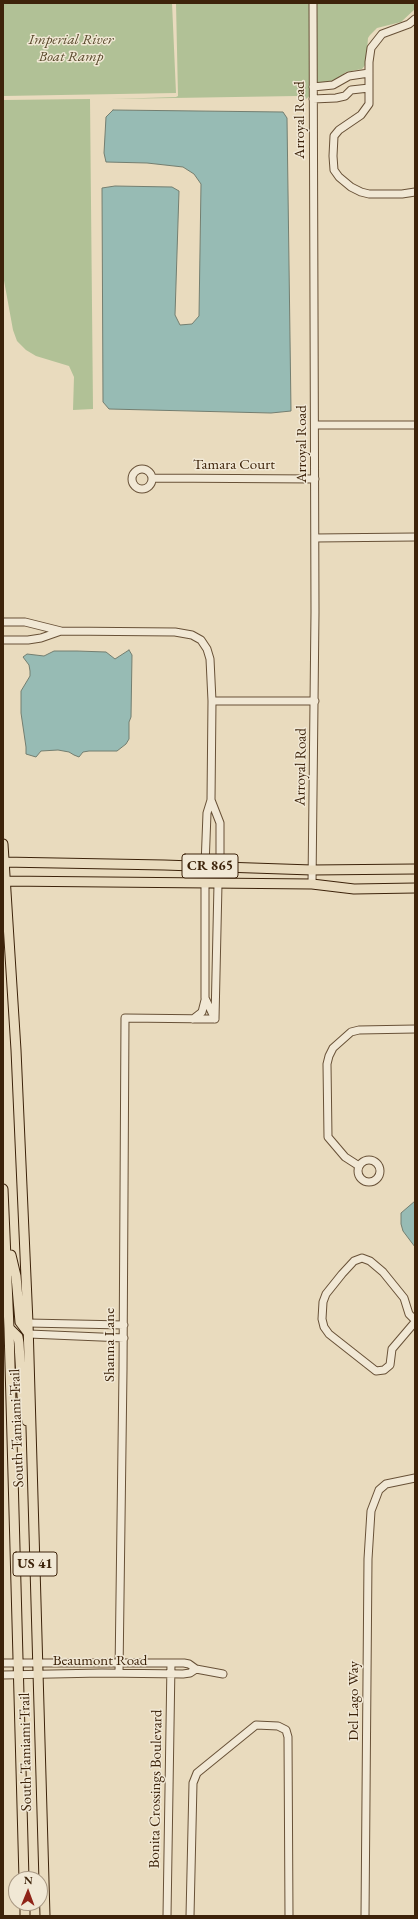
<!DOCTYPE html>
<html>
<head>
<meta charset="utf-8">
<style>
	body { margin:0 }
	#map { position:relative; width:418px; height:1919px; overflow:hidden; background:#e9dbbe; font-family:"EB Garamond",serif }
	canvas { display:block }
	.frame { position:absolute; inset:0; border:4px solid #3d230a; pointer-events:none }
	.north { position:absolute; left:8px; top:1871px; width:40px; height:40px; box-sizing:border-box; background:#f1e8d5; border:1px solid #a99984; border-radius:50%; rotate:1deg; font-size:11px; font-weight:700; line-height:16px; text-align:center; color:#3d230a }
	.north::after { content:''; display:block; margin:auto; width:14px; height:18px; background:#8f2418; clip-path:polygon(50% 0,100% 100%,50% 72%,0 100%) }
</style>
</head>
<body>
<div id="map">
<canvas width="418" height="1919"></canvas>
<div class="frame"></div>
<div class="north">N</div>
</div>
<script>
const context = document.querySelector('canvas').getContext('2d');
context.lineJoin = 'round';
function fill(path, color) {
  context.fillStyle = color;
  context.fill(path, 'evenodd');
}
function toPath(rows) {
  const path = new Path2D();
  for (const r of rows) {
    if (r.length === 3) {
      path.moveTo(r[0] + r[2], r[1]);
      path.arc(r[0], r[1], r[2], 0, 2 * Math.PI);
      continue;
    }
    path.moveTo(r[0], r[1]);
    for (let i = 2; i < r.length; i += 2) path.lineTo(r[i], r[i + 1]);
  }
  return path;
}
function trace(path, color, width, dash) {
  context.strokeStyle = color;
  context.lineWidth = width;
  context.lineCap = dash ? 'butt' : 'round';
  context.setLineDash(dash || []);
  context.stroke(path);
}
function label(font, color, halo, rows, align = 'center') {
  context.font = font + ' "EB Garamond",serif';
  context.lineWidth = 3;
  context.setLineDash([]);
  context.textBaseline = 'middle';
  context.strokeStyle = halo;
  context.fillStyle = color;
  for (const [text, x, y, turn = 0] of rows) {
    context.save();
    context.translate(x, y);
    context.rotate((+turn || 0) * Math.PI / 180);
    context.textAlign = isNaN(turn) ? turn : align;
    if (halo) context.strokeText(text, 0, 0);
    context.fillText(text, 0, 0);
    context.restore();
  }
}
fill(toPath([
	[3,3,172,3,176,93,3,96],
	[176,3,415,3,415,9,401,22,377,28,370,35,368,38,366,64,362,69,346,72,340,77,322,85,306,99,297,96,111,99,176,97,178,96],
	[90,99,93,409,73,410,74,377,69,366,36,356,26,350,17,341,13,330,3,275,3,100]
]), '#b1c196');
const water = toPath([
	[113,110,283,112,287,118,291,411,271,413,109,409,103,402,102,188,115,186,172,187,179,191,175,315,180,325,192,324,199,316,201,184,194,174,183,167,147,163,106,162,104,153,106,117,113,110],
	[129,650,132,655,131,717,129,722,129,739,126,744,117,751,89,751,83,752,79,757,74,755,69,752,58,750,41,751,36,757,26,754,26,747,21,713,21,691,30,676,30,671,29,665,23,657,27,654,44,656,54,651,77,651,106,652,115,659,129,650],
	[415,1201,415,1247,403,1231,401,1224,401,1213,415,1201]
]);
fill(water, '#97bbb4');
trace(water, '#737e70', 1);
const minor = toPath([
	[415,19,409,24,382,34,371,48,369,62,369,104,361,115,339,130,334,136,333,156,334,170,339,177,351,187,361,192,369,194,402,194,415,192],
	[313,87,333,85,349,76,369,73],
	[313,99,336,98,345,96,351,90,369,88],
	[315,425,415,425],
	[142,479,10],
	[153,478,315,479],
	[315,538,415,537],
	[3,622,25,622,61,631,175,632,192,635,201,640,207,649,210,659,212,701,211,800,207,813,205,866],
	[3,640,28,640,41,638,61,631],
	[212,701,315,701],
	[211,800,220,823,220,867],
	[205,884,205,998,215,1019],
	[312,884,315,612,313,3],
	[193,1019,202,1012,205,1000],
	[215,1019,218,884],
	[369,1171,11],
	[359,1166,345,1157,328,1137,327,1064,329,1056,333,1048,351,1032,359,1030,415,1029],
	[415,1320,409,1314,404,1298,383,1272,370,1261,362,1258,354,1261,342,1274,326,1294,323,1302,322,1319,324,1327,329,1334,376,1371,384,1370,390,1365,392,1349,415,1322],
	[28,1323,124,1325],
	[29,1334,124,1338],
	[3,1663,184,1663,189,1664,196,1669,223,1674],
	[119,1673,123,1370,125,1018,215,1019],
	[3,1675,102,1673,183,1674,190,1673,196,1669],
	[167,1916,171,1663],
	[190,1916,193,1783,197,1773,256,1725,278,1726,286,1730,288,1737,289,1916],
	[365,1916,368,1559,371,1511,379,1490,386,1484,415,1478]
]);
const major = toPath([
	[3,844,16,1050,28,1323,45,1916],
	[3,862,164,865,312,870,415,869],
	[3,881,312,884,354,889,415,888],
	[3,1189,9,1328,24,1879],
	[11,1255,16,1276,20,1322,29,1334],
	[9,1328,18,1337,19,1343,22,1396,27,1421],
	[25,1903,25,1916]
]);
trace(minor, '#685137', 9);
trace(major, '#3d230a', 11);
trace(minor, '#f1e8d5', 7);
trace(major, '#e9dbbe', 9);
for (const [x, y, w] of [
	[210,866,56],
	[35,1564,44]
]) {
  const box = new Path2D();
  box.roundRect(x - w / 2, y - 12, w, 24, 3);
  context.fillStyle = '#f1e8d5';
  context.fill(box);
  trace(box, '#3d230a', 1);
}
label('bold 14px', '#3d230a', null, [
	["CR 865",210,866],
	["US 41",35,1564]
]);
label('italic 15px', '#5a4a2d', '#f1e8d5', [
	["Imperial River",71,40],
	["Boat Ramp",71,57]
]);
label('15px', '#3d230a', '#f1e8d5', [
	["Arroyal Road",300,120,-90],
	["Arroyal Road",302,444,-90],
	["Tamara Court",234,465],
	["Arroyal Road",301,767,-89],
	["Shanna Lane",110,1345,-90],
	["South Tamiami Trail",17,1428,-92],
	["Beaumont Road",100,1661],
	["Del Lago Way",354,1701,-90],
	["South Tamiami Trail",26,1752,-91],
	["Bonita Crossings Boulevard",156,1789,-89]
]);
</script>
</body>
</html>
